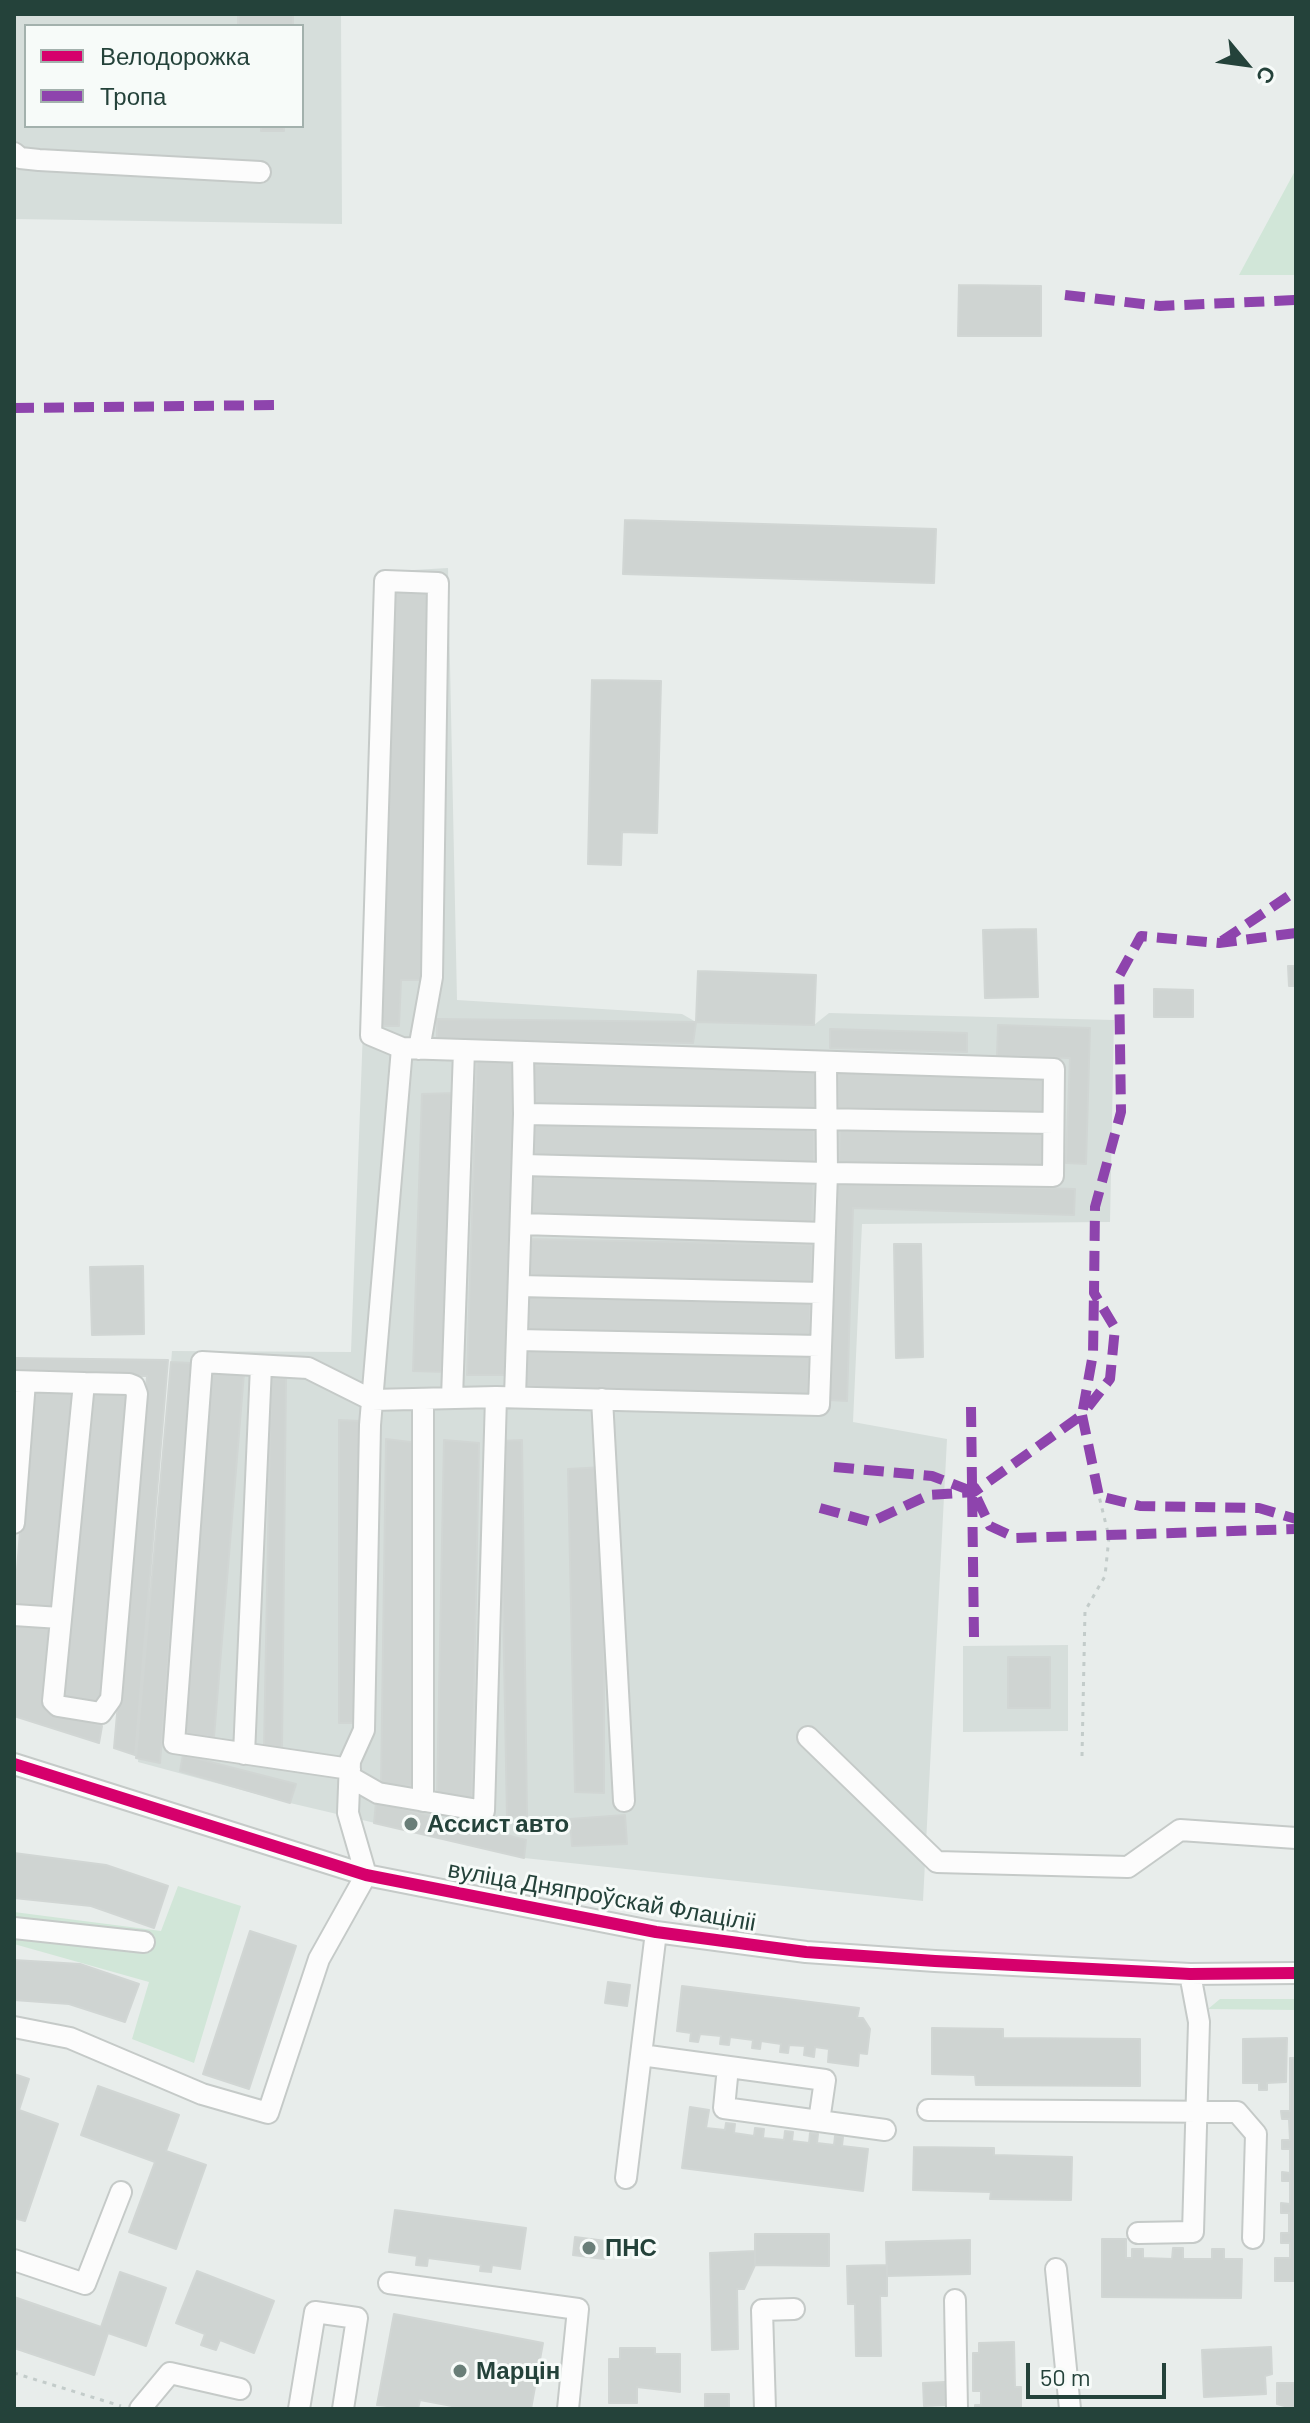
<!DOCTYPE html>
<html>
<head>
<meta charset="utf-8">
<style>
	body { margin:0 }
	#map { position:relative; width:1310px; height:2423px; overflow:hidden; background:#e8edeb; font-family:Barlow,sans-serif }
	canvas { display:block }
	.frame { position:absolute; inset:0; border:16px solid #24423a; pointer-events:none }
	.legend { position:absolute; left:24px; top:24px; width:280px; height:104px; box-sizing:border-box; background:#f7fbf9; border:2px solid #a3b1ad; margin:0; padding:10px 14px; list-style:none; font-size:24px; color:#24423a }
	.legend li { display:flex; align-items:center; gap:16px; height:40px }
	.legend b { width:40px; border:2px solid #a3b1ad }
	.north { position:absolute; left:1206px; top:24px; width:80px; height:80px; -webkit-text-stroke:6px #f7fbf9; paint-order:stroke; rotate:119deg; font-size:22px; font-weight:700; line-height:32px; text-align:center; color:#24423a }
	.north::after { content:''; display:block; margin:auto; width:28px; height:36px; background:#24423a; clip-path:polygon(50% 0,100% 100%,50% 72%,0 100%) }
	.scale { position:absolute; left:1026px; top:2363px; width:140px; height:36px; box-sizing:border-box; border:4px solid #24423a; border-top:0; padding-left:10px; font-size:24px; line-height:28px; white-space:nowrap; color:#24423a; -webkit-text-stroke:6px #f7fbf9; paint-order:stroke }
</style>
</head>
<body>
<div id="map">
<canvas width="1310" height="2423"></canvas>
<div class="frame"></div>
<ul class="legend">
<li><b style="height:10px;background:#d6006c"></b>Велодорожка</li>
<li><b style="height:10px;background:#8e44ad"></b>Тропа</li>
</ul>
<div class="north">С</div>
<div class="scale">50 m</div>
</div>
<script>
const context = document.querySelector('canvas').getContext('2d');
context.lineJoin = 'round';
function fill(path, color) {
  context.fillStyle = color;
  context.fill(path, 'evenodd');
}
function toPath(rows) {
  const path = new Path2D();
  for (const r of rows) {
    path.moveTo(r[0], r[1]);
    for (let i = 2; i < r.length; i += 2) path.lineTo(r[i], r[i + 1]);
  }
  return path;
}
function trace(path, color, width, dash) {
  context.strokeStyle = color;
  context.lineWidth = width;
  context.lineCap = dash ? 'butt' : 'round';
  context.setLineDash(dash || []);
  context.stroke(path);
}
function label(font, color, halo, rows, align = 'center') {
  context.font = font + ' Barlow,sans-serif';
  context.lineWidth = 6;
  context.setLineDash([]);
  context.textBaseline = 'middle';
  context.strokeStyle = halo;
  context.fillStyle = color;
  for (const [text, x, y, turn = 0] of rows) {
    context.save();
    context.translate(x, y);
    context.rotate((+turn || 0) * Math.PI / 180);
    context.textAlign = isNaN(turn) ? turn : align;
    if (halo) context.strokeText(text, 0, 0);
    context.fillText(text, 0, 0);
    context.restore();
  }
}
fill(toPath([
	[14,14,341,14,342,224,14,219],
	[26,26,302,26,302,126,26,126],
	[448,568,457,1000,682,1014,696,1022,814,1025,829,1013,1114,1020,1110,1222,862,1224,853,1422,947,1439,923,1901,524,1858,290,1803,138,1762,172,1351,351,1352,380,572],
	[1068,1645,1068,1731,963,1732,963,1646]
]), '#d6dedb');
fill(toPath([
	[1296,169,1296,275,1239,275],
	[178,1886,241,1906,194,2063,132,2039,149,1982,14,1944,14,1912,161,1931],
	[1220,1999,1296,1999,1296,2010,1208,2009]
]), '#d1e6d8');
const building = toPath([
	[238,14,293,14,293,26,238,26,238,14],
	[261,126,284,126,284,131,261,131,261,126],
	[959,285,1041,286,1041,336,958,336,959,285],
	[625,520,936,529,934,583,623,574,625,520],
	[393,589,431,590,426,980,401,980,399,1026,382,1026,393,589],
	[592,680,661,681,657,833,622,832,621,865,588,864,592,680],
	[1036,929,1038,997,985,998,983,930,1036,929],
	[1288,966,1296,966,1296,986,1289,986,1288,966],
	[698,971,816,975,814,1025,696,1022,698,971],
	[1154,989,1193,990,1193,1017,1154,1017,1154,989],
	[437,1019,696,1022,693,1043,437,1040,437,1019],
	[998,1025,1090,1028,1086,1164,1066,1163,1070,1058,997,1056,998,1025],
	[830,1029,967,1033,967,1052,830,1048,830,1029],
	[477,1055,515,1059,505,1375,467,1375,477,1055],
	[531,1065,816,1070,815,1109,531,1103,531,1065],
	[839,1070,1044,1076,1043,1114,838,1108,839,1070],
	[456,1093,447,1372,413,1371,422,1094,456,1093],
	[530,1121,814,1127,814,1163,529,1157,530,1121],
	[840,1128,1043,1134,1042,1169,839,1163,840,1128],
	[529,1177,813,1183,812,1223,528,1218,529,1177],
	[835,1183,1075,1189,1074,1215,853,1208,847,1401,829,1400,835,1183],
	[527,1239,812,1245,811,1285,526,1279,527,1239],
	[894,1244,921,1244,923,1357,896,1358,894,1244],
	[143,1266,144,1334,92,1335,90,1267,143,1266],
	[526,1296,810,1301,810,1340,525,1334,526,1296],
	[525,1348,809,1354,808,1396,523,1391,525,1348],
	[14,1358,168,1360,135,1755,114,1748,147,1376,14,1374,14,1358],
	[171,1362,191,1363,160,1763,136,1758,171,1362],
	[207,1372,244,1373,214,1737,181,1735,207,1372],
	[286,1378,282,1748,264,1748,271,1379,286,1378],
	[31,1391,74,1392,53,1610,14,1608,31,1391],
	[94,1391,129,1394,99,1704,63,1702,94,1391],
	[339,1420,361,1421,356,1723,339,1723,339,1420],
	[386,1439,418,1443,416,1786,381,1785,386,1439],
	[444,1440,479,1443,472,1798,437,1797,444,1440],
	[522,1440,527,1816,507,1818,500,1441,522,1440],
	[604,1467,604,1793,575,1792,568,1469,604,1467],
	[14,1624,51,1627,44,1706,102,1726,99,1743,14,1716,14,1624],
	[1008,1657,1050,1657,1050,1708,1008,1708,1008,1657],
	[183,1755,296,1784,290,1803,180,1771,183,1755],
	[376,1802,526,1840,524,1858,374,1823,376,1802],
	[625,1815,627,1844,572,1846,570,1819,625,1815],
	[14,1853,106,1865,168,1886,154,1928,91,1906,14,1898,14,1853],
	[250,1931,296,1946,249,2089,203,2074,250,1931],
	[14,1960,80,1964,139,1984,125,2022,69,2004,14,2000,14,1960],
	[608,1982,630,1985,627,2006,605,2003,608,1982],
	[682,1986,859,2008,857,2018,863,2018,870,2029,867,2054,859,2053,858,2066,828,2062,829,2049,815,2047,814,2057,804,2055,805,2046,789,2045,788,2053,780,2052,781,2044,761,2041,760,2049,752,2048,753,2040,730,2037,729,2045,720,2044,721,2036,700,2034,698,2042,690,2041,691,2033,677,2031,682,1986],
	[932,2028,1003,2029,1003,2038,1140,2039,1140,2086,976,2085,975,2075,932,2074,932,2028],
	[1287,2038,1286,2082,1267,2083,1267,2090,1259,2090,1259,2083,1243,2083,1243,2039,1287,2038],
	[1290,2058,1296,2058,1296,2281,1275,2281,1275,2258,1290,2258,1290,2243,1281,2243,1281,2233,1289,2233,1289,2213,1281,2213,1281,2203,1290,2204,1290,2181,1282,2181,1282,2172,1290,2173,1290,2149,1282,2149,1282,2140,1290,2140,1289,2119,1282,2119,1281,2111,1290,2111,1290,2058],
	[14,2074,29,2079,19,2110,58,2124,25,2221,14,2218,14,2074],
	[98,2086,179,2115,166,2151,206,2165,176,2249,129,2232,155,2162,81,2135,98,2086],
	[690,2107,709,2110,706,2128,725,2130,726,2123,735,2124,734,2133,754,2136,755,2128,764,2129,763,2138,784,2140,785,2131,793,2132,792,2141,809,2143,810,2133,818,2134,817,2143,834,2145,835,2136,843,2137,842,2146,868,2149,863,2191,682,2168,690,2107],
	[914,2147,994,2148,994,2155,1072,2157,1071,2200,990,2199,991,2192,913,2190,914,2147],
	[395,2210,526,2228,520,2269,492,2265,491,2272,480,2271,481,2265,428,2258,427,2266,416,2265,417,2256,389,2252,395,2210],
	[755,2234,829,2234,829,2266,755,2265,755,2234],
	[575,2237,606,2241,604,2259,573,2255,575,2237],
	[1102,2239,1126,2239,1126,2258,1132,2258,1132,2249,1143,2249,1143,2258,1172,2259,1173,2248,1183,2248,1183,2259,1212,2259,1212,2249,1224,2249,1224,2259,1242,2259,1241,2298,1102,2297,1102,2239],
	[970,2240,970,2274,887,2276,886,2242,970,2240],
	[755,2251,755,2265,744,2289,737,2289,738,2349,712,2350,710,2253,755,2251],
	[887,2265,887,2296,880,2296,881,2356,856,2356,855,2304,848,2304,847,2266,887,2265],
	[197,2271,274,2301,254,2353,220,2340,216,2350,201,2345,205,2334,176,2323,197,2271],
	[120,2272,166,2288,146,2346,108,2333,94,2375,14,2348,14,2297,101,2327,120,2272],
	[394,2314,543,2343,531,2409,468,2409,420,2400,418,2409,377,2405,394,2314],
	[1014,2342,1015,2387,1021,2387,1021,2409,975,2409,975,2405,981,2405,981,2391,973,2391,973,2353,979,2353,979,2343,1014,2342],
	[1271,2347,1272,2374,1265,2376,1266,2394,1204,2397,1202,2350,1271,2347],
	[620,2348,655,2348,655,2354,680,2354,680,2392,637,2387,637,2403,609,2403,609,2359,620,2359,620,2348],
	[945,2382,946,2405,924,2406,923,2383,945,2382],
	[1277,2383,1296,2383,1296,2409,1277,2404,1277,2383],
	[705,2394,729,2394,729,2409,705,2409,705,2394]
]);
fill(building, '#cfd4d2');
trace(building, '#d1d6d4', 2);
const minor = toPath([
	[14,153,20,158,39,160,260,172],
	[402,1048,371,1035,385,581,438,583,432,977,419,1049],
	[523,1052,524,1114,1053,1123],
	[523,1165,827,1173,826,1062],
	[521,1224,825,1233],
	[519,1286,822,1293],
	[517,1340,820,1346],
	[14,1381,84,1383,129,1384,134,1386,137,1394,111,1699,101,1713,58,1706,53,1701,84,1383],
	[515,1397,524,1114],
	[452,1398,464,1050],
	[602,1399,624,1801],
	[14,1523,25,1382],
	[14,1615,60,1618],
	[808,1737,937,1862,1128,1867,1180,1830,1296,1838],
	[244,1754,261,1366],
	[14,1764,366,1875,656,1932,806,1952,935,1961,1190,1974,1296,1973],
	[350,1769,174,1743,202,1362,308,1368,372,1400,496,1397],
	[423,1801,423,1399],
	[14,1928,144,1942],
	[14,2027,70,2038,202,2094,268,2113,319,1959,366,1875,348,1813,350,1761,364,1730,370,1425,402,1048,1054,1069,1053,1176,827,1173,819,1405,496,1397,484,1811,378,1793,350,1777],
	[641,2055,825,2080,819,2121,724,2108,728,2067],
	[928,2110,1237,2112,1256,2134,1253,2238],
	[819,2121,885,2130],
	[626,2178,656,1932],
	[1138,2233,1193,2232,1199,2022,1190,1974],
	[14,2260,85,2284,121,2192],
	[1056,2269,1070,2409],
	[389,2283,578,2309,568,2409],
	[955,2300,957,2409],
	[140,2409,170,2373,240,2389],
	[299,2409,315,2312,357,2318,343,2409],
	[765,2409,762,2310,794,2309]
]);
trace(minor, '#c5cac8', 24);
trace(toPath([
	[1082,1756,1085,1611,1105,1576,1109,1537,1099,1496],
	[14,2373,121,2406]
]), '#c3ccca', 3, [4, 6]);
trace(minor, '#fcfcfc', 20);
trace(toPath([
	[1065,295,1160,306,1296,300],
	[14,408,278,405],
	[1296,933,1219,943,1141,936,1119,976,1121,1112,1095,1207,1094,1293,1115,1328,1110,1379,1082,1415,1099,1496,1140,1506,1259,1508,1296,1519],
	[1222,941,1296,891],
	[971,1407,974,1637],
	[834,1467,932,1476,974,1492,990,1526,1016,1538,1296,1529],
	[820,1508,871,1522,929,1495,974,1492,1082,1415,1093,1354,1094,1293]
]), '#8e44ad', 10, [20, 10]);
trace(toPath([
	[14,1764,366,1875,656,1932,806,1952,935,1961,1190,1974,1296,1973]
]), '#d6006c', 12);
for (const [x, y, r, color] of [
	[411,1824,8,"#697e78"],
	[589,2248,8,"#697e78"],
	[460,2371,8,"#697e78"]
]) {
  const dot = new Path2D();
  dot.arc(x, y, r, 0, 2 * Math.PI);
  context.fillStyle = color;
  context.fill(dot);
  trace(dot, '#f7fbf9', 3);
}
label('bold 24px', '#24423a', '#f7fbf9', [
	["Ассист авто",427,1824],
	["ПНС",605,2248],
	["Марцін",476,2371]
], 'left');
label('24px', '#24423a', '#f7fbf9', [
	["вуліца Дняпроўскай Флаціліі",602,1896,10]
]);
</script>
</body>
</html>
